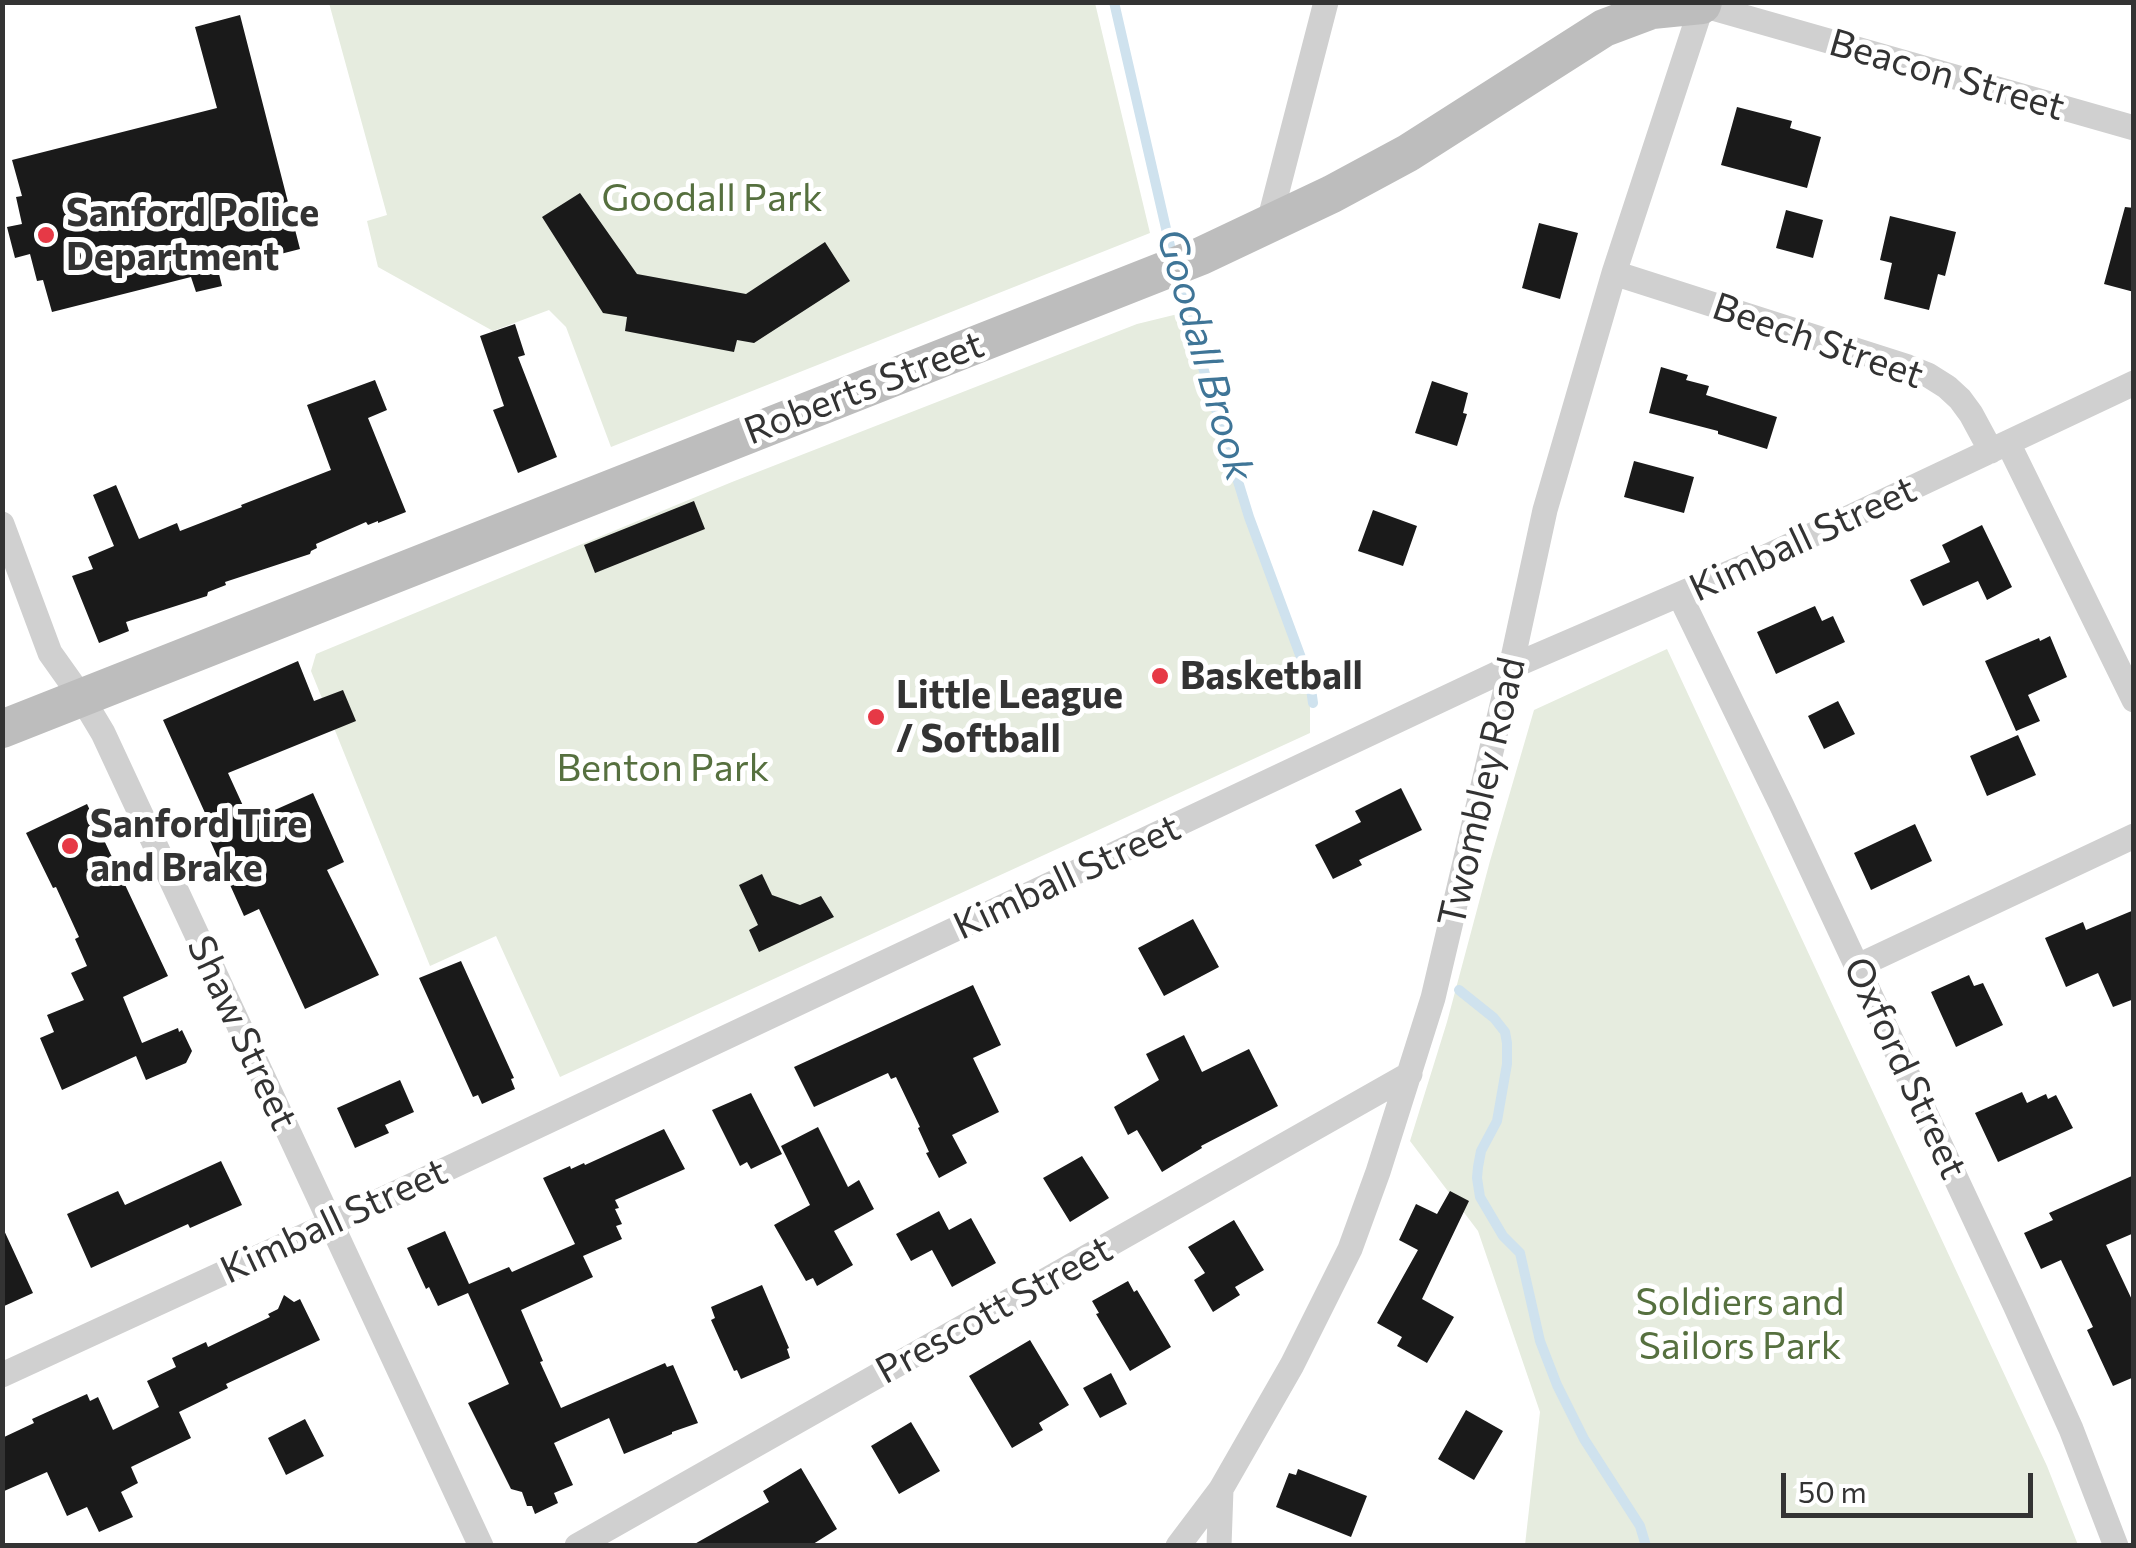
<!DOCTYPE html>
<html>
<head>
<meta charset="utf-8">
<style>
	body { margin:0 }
	#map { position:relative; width:2136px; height:1548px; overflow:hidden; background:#fff; font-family:Commissioner,sans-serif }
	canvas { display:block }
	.frame { position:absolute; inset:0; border:5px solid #333; pointer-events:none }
	.scale { position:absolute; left:1781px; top:1473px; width:252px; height:45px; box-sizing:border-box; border:5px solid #333; border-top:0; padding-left:12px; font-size:30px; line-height:35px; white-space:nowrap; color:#333; -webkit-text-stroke:8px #fff; paint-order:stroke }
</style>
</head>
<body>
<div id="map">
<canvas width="2136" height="1548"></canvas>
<div class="frame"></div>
<div class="scale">50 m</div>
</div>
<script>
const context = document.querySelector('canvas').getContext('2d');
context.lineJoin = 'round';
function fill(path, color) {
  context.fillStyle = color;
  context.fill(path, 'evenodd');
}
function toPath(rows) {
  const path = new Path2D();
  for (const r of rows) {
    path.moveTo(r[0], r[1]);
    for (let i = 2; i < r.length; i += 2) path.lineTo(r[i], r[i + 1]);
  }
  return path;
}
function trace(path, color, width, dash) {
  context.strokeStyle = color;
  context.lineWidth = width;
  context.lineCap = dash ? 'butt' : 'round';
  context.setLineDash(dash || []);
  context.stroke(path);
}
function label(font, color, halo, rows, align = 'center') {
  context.font = font + ' Commissioner,sans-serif';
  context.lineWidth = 10;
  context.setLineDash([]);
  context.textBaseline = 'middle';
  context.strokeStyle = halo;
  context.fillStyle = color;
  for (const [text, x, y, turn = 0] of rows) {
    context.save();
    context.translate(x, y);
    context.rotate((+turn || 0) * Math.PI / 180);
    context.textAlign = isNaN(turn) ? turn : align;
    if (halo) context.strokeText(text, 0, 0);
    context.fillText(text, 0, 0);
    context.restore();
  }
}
fill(toPath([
	[329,3,1095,3,1150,233,611,447,566,327,549,310,493,331,378,267,367,221,387,215],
	[1186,312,1258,541,1310,682,1310,733,560,1077,496,936,430,966,311,671,316,654,732,482,1137,324],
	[1667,649,2047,1466,2078,1545,1525,1545,1540,1412,1478,1231,1410,1141,1447,1022,1490,861,1534,710]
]), '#e6ecdf');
trace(toPath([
	[1114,2,1173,259],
	[1177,276,1186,312,1249,517,1310,682,1313,703],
	[1459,990,1494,1018,1505,1032,1507,1043,1507,1064,1497,1121,1481,1151,1478,1167,1477,1178,1480,1197,1503,1236,1520,1253,1540,1341,1557,1385,1584,1439,1640,1526,1646,1546]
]), '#cfe2ee', 10);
fill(toPath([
	[240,15,300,249,218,270,222,286,196,292,191,277,52,312,43,280,37,281,30,254,15,258,7,227,22,224,16,197,22,196,12,160,217,108,195,27],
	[1737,107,1792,121,1790,128,1821,137,1807,188,1721,165],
	[580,193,637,274,746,294,825,242,850,281,754,343,737,340,734,352,625,331,627,317,603,313,542,217],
	[2125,207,2134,208,2134,292,2104,284],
	[1786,210,1823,220,1813,258,1776,248],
	[1890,216,1956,232,1945,276,1938,274,1929,310,1884,299,1892,263,1880,260],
	[1539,223,1578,233,1560,299,1522,288],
	[515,324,525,355,518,357,557,457,518,473,493,410,504,406,480,336],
	[1661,367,1688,375,1686,380,1709,386,1706,395,1777,417,1767,449,1718,434,1718,431,1649,413],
	[375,380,387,410,368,418,406,512,378,523,378,521,368,525,366,522,316,544,317,548,311,551,310,554,225,582,226,585,208,592,207,596,126,622,129,631,99,643,72,576,93,569,88,557,114,546,93,495,116,485,139,539,177,523,180,531,242,507,241,505,331,470,307,405],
	[1432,381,1468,393,1463,413,1467,414,1457,446,1415,433],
	[1634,461,1694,477,1684,513,1624,497],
	[694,501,705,529,595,573,584,545],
	[1373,510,1417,526,1403,566,1358,551],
	[1982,525,2012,587,1987,600,1978,581,1923,606,1910,580,1950,562,1942,545],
	[1815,606,1822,621,1833,616,1845,642,1776,674,1757,632],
	[2050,636,2067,677,2028,695,2040,721,2016,731,1985,661,2039,638,2040,641],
	[298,661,314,701,343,690,356,721,228,773,250,821,313,793,344,862,327,870,379,975,305,1009,259,909,244,916,209,838,215,835,163,720],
	[1838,701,1855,734,1824,749,1808,716],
	[2018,735,2036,775,1987,796,1970,756],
	[1401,788,1422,830,1359,860,1362,865,1333,879,1315,845,1361,822,1355,811],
	[87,804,168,976,123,997,142,1043,178,1028,179,1032,182,1030,192,1051,186,1063,146,1080,136,1056,62,1090,40,1038,54,1032,47,1015,84,1000,71,973,87,966,75,939,79,937,56,887,53,888,26,833],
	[1915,824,1932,861,1871,890,1854,853],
	[762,874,772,895,800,905,821,896,834,917,759,952,749,930,758,925,739,885],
	[2134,910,2134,999,2113,1007,2098,973,2066,987,2045,938,2083,922,2086,930],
	[1193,919,1219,967,1164,996,1138,948],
	[461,961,514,1078,511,1079,515,1089,482,1104,478,1095,473,1097,419,978],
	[1969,975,1974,986,1983,983,2003,1025,1956,1047,1931,992],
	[973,985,1001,1045,973,1058,999,1112,952,1135,967,1163,939,1178,926,1153,929,1152,918,1128,920,1127,896,1077,891,1079,888,1073,814,1107,794,1067],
	[1184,1035,1202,1072,1249,1049,1278,1106,1201,1146,1202,1148,1162,1172,1137,1130,1128,1135,1114,1107,1159,1080,1146,1054],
	[400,1080,414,1112,385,1125,389,1133,355,1148,337,1108],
	[2022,1092,2027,1103,2046,1094,2048,1099,2056,1095,2073,1128,1998,1162,1975,1113],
	[751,1093,782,1154,751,1169,747,1162,740,1166,712,1110],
	[818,1127,848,1187,859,1180,874,1209,834,1231,853,1265,817,1286,813,1278,806,1281,774,1225,810,1205,781,1146],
	[664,1129,685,1169,615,1200,619,1208,615,1209,622,1224,616,1226,622,1239,583,1256,593,1277,521,1310,543,1361,540,1362,561,1408,665,1363,667,1367,673,1365,698,1423,672,1432,672,1434,624,1454,609,1418,554,1443,573,1485,554,1493,558,1503,535,1514,532,1506,527,1506,522,1492,511,1489,468,1403,509,1384,468,1293,438,1306,429,1287,426,1289,407,1248,445,1231,469,1284,509,1267,512,1272,575,1244,543,1178,570,1166,571,1169,584,1163,585,1165],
	[1082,1156,1109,1198,1070,1222,1043,1178],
	[221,1161,242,1205,190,1228,188,1224,91,1268,67,1214,118,1191,125,1205],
	[2134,1175,2134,1233,2106,1245,2134,1304,2134,1377,2113,1386,2087,1330,2093,1327,2061,1260,2041,1269,2024,1233,2053,1220,2049,1213],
	[1450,1191,1469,1201,1422,1299,1454,1317,1427,1363,1397,1346,1402,1337,1377,1323,1418,1250,1399,1240,1416,1204,1437,1214],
	[939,1211,949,1230,971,1218,996,1263,952,1287,932,1250,911,1261,896,1234],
	[1234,1220,1264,1270,1235,1287,1240,1295,1213,1312,1194,1280,1205,1273,1188,1247],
	[2,1226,33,1293,2,1307],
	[1128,1281,1134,1292,1137,1290,1171,1347,1130,1371,1096,1314,1099,1313,1092,1301],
	[762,1285,789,1348,787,1349,790,1358,741,1379,737,1370,734,1371,711,1320,715,1318,711,1307],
	[284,1295,294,1302,300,1299,320,1340,226,1384,228,1388,179,1412,191,1438,131,1467,138,1483,121,1492,133,1517,99,1532,87,1507,67,1516,47,1472,2,1492,2,1438,34,1423,32,1419,87,1394,90,1401,98,1397,113,1430,159,1407,147,1381,176,1367,172,1358,206,1342,208,1347,270,1317,268,1314,278,1309],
	[1030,1340,1069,1405,1039,1423,1043,1430,1012,1448,969,1376],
	[1111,1373,1127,1404,1100,1418,1083,1388],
	[1466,1410,1503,1431,1474,1480,1438,1459],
	[305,1419,324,1456,286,1475,268,1438],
	[911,1422,940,1471,899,1494,871,1446],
	[801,1468,837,1529,810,1546,691,1546,769,1502,763,1491],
	[1298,1469,1367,1496,1351,1537,1276,1507,1289,1473,1296,1475]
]), '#1a1a1a');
trace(toPath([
	[1268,226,1326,2],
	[1614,273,1908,367,1928,375,1947,387,1960,399,1971,414,1991,451],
	[2008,443,2134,700],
	[2,524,50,653,82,698,103,733,481,1546],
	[1680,596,1782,806,2015,1305,2071,1429,2116,1546],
	[1858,966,2134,836],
	[2,1375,330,1224,1511,667,1757,561,2134,383],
	[577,1546,1410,1074],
	[1178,1546,1221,1489,1292,1365,1350,1249,1378,1172,1433,998,1511,667,1545,510,1614,273,1702,5,2134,128],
	[1219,1546,1221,1489]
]), '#d0d0d0', 25);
trace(toPath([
	[2,729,1201,256,1332,194,1408,153,1604,28,1652,10,1702,5,1703,2]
]), '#bdbdbd', 38);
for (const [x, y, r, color] of [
	[46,235,10,"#e63946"],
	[1160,676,10,"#e63946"],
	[876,717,10,"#e63946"],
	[70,846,10,"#e63946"]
]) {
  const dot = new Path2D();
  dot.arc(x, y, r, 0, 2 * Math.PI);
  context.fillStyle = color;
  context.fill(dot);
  trace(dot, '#fff', 4);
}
label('38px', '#333', '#fff', [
	["Beacon Street",1947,75,16],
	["Beech Street",1818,341,19],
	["Roberts Street",864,388,-21],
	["Kimball Street",1803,539,-25],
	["Twombley Road",1482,792,-77],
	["Kimball Street",1067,877,-25],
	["Shaw Street",242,1033,65],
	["Oxford Street",1905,1068,65],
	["Kimball Street",334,1221,-25],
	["Prescott Street",994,1310,-29]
]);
label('38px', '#56703f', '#fff', [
	["Goodall Park",712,198],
	["Benton Park",663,768],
	["Soldiers and",1740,1302],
	["Sailors Park",1740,1346]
]);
label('bold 38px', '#333', '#fff', [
	["Sanford Police",66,213],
	["Department",66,257],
	["Basketball",1180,676],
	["Little League",896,695],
	["/ Softball",896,739],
	["Sanford Tire",90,824],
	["and Brake",90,868]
], 'left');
label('italic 40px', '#3f7597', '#fff', [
	["Goodall Brook",1205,355,74]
]);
</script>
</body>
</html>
